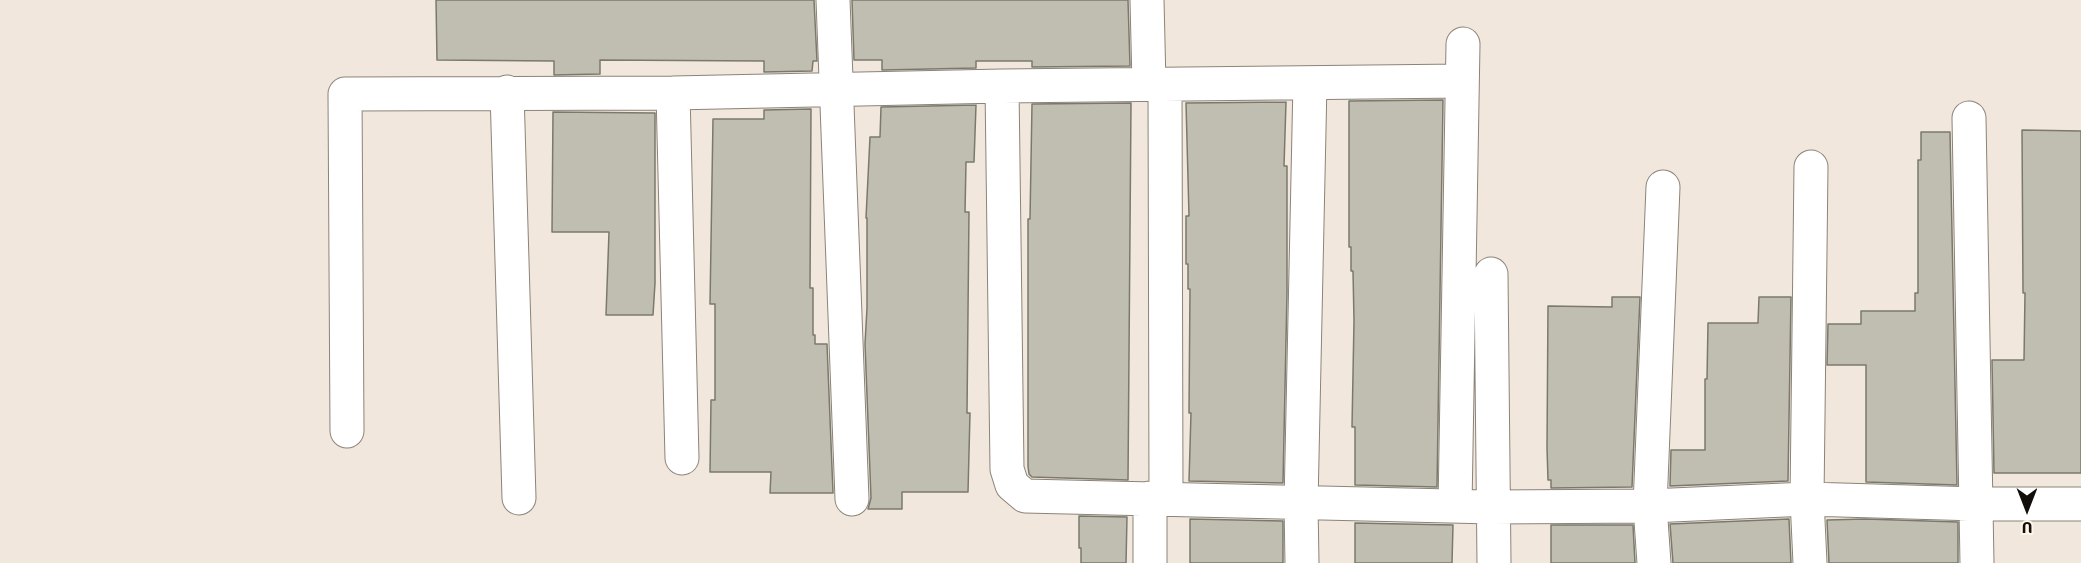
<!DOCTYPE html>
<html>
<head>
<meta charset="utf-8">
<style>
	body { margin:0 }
	#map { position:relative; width:2081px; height:563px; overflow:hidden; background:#f1e7dc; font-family:Signika,sans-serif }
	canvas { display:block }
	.north { position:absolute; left:1997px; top:479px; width:60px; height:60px; -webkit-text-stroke:4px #fef4e9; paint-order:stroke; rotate:180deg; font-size:16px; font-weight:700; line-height:24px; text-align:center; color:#120f0b }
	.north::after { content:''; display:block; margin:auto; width:21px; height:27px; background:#120f0b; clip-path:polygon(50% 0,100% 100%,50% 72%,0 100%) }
</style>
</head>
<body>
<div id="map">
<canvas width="2081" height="563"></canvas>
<div class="north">U</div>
</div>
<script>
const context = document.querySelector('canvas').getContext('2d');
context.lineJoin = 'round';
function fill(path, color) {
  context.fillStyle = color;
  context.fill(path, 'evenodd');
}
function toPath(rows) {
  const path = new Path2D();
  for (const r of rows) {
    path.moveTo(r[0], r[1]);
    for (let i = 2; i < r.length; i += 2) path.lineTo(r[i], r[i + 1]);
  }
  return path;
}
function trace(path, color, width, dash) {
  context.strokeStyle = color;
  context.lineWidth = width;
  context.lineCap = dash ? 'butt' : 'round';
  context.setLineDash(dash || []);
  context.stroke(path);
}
const building = toPath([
	[436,0,814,0,817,61,813,61,812,71,764,72,764,61,600,60,600,74,554,75,554,61,437,60,436,0],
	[852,0,1128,0,1130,66,1032,67,1032,61,976,61,976,68,882,70,882,60,854,60,852,0],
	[1443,100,1437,487,1355,485,1355,427,1352,427,1354,321,1353,271,1351,271,1351,247,1349,247,1349,101,1443,100],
	[1286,102,1284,166,1287,166,1287,292,1283,483,1189,481,1191,413,1189,413,1190,289,1188,289,1188,264,1186,264,1186,216,1189,216,1186,103,1286,102],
	[1131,103,1128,480,1032,477,1029,474,1028,466,1028,219,1030,219,1032,104,1131,103],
	[976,105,974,162,966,162,965,212,969,212,967,413,970,413,968,492,902,492,902,509,868,509,871,498,865,344,867,308,867,218,866,218,870,137,880,137,881,107,976,105],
	[811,109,810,288,813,288,813,335,815,335,815,344,827,344,833,493,770,493,771,472,710,472,711,400,715,400,715,304,710,304,713,119,764,119,764,110,811,109],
	[553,112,655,113,655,283,653,315,606,315,609,232,552,232,553,112],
	[2022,130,2081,131,2081,473,1994,473,1992,360,2024,360,2025,293,2023,293,2022,130],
	[1921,132,1950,132,1957,485,1866,482,1866,365,1827,365,1828,324,1861,324,1861,311,1915,311,1915,293,1918,293,1918,160,1921,160,1921,132],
	[1612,297,1640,297,1632,487,1551,488,1551,480,1548,480,1547,448,1548,306,1612,307,1612,297],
	[1759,297,1791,297,1788,481,1670,486,1671,450,1705,450,1705,379,1707,379,1708,323,1758,323,1759,297],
	[1079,516,1127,517,1126,563,1081,563,1081,548,1079,548,1079,516],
	[1190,519,1283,521,1283,563,1190,563,1190,519],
	[1789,519,1791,563,1673,563,1670,524,1789,519],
	[1865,519,1958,522,1958,563,1829,563,1827,520,1865,519],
	[1355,523,1453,525,1452,563,1355,563,1355,523],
	[1551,525,1633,525,1635,563,1551,563,1551,525]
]);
fill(building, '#c0beb1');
trace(building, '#7a796d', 1.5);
const minor = toPath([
	[833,0,852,499],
	[1147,0,1149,84],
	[1165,84,1166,498],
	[1002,86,1462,81],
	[507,92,519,498],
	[673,93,682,458],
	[1969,118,1977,563],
	[1491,274,1494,563],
	[347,431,345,94,673,93,1002,86,1007,469,1012,485,1025,496,1492,507,1650,506,1807,499,1977,504,2081,504],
	[1455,506,1463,44],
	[1150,563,1150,498],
	[1302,563,1301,504,1310,83],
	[1654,563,1650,506,1663,187],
	[1810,563,1807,499,1811,167]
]);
trace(minor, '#8c8379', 35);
trace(minor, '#fff', 33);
</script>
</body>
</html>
